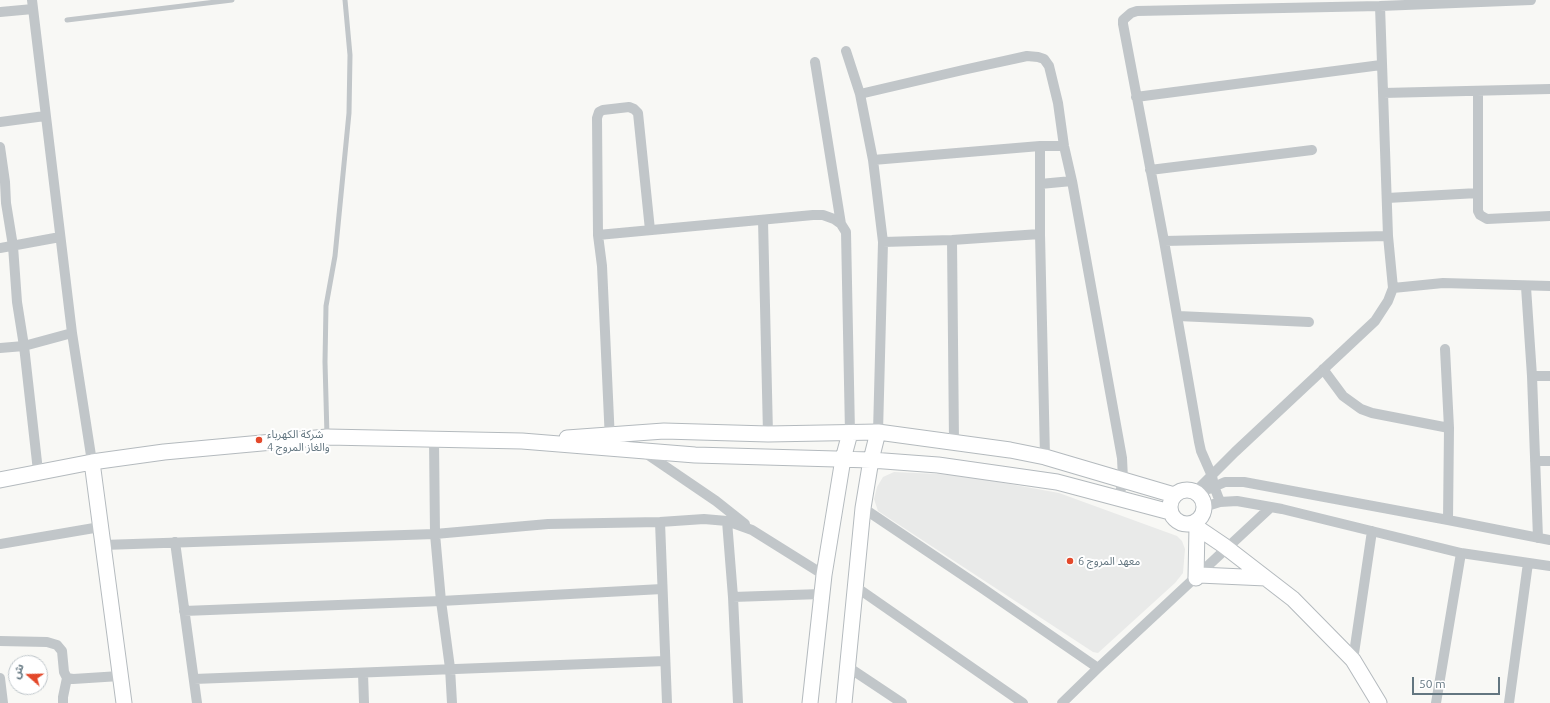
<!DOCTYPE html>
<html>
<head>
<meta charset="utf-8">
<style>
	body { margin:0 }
	#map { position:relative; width:1550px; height:703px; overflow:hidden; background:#f8f8f5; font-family:Ubuntu,"Noto Sans Arabic",sans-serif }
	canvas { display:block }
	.north { position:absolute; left:8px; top:655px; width:40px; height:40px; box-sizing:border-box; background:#fff; border:1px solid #c1c8cc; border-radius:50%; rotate:290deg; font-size:11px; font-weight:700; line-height:16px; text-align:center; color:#637680 }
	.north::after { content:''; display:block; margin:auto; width:14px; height:18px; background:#e3482a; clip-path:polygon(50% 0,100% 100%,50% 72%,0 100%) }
	.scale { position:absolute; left:1412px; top:677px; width:88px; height:18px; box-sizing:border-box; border:2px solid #637680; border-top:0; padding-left:5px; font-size:12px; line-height:14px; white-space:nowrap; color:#637680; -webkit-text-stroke:3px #fff; paint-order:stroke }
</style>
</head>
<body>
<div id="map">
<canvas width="1550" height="703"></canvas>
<div class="north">ش</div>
<div class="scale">50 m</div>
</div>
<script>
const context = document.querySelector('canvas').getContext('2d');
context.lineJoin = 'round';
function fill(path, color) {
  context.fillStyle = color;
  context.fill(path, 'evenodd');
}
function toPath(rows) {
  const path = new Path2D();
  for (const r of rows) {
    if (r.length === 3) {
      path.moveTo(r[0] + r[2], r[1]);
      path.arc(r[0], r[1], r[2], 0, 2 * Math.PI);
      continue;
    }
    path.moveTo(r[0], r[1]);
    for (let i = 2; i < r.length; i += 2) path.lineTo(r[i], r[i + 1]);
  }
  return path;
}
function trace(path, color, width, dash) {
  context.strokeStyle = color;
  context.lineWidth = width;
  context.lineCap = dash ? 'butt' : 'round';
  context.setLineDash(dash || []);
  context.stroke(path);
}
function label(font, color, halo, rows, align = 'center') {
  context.font = font + ' Ubuntu,"Noto Sans Arabic",sans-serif';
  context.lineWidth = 4;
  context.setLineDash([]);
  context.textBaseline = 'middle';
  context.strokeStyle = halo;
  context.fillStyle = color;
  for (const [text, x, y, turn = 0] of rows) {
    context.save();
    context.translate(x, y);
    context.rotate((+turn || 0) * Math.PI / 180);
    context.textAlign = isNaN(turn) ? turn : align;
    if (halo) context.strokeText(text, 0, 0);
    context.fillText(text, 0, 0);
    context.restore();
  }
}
fill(toPath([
	[894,472,960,475,1059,493,1177,536,1182,541,1185,549,1183,573,1175,583,1098,653,1093,652,878,511,874,499,877,487,883,477]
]), '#e9eae9');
const secondary = toPath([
	[567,438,664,431,768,434,878,432,1010,450,1045,457,1174,495],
	[92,462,124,703],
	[0,480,92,462,164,452,327,437,522,441,695,455,871,460,938,465,1057,482,1170,512],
	[1187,507,17],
	[1192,524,1223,545,1293,599,1353,660,1379,703],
	[1199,575,1266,578],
	[1196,578,1197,527],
	[810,703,824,575,843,459,850,433],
	[844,703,863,508,871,460,878,432]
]);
trace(secondary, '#b4babe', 17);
trace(toPath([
	[67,20,232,0],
	[327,436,325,362,326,306,335,256,349,113,350,55,345,0]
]), '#c1c6c9', 5);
trace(toPath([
	[32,0,72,333,92,462],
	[0,12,33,9],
	[846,51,860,94,873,160,883,242,878,432],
	[815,62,841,224],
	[1478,91,1478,211,1480,215,1487,219,1550,216],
	[1383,93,1550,89],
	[860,94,963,70,1027,56,1038,57,1044,59,1049,66,1058,103,1064,146,1072,181,1122,458,1123,479,1119,498],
	[1136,97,1381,65],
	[0,122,45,116],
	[1040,146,1040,234,1045,457],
	[0,147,5,182,6,203,13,246,17,302,24,346,38,471],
	[873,160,1040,146,1064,146],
	[1150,170,1312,150],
	[1040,184,1072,181],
	[1387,198,1478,193],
	[763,220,768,434],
	[598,235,597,118,599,112,603,110,629,107,634,109,638,113,650,230],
	[952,240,954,442],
	[1164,241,1388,236],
	[883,242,952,240,1040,234],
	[0,248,60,237],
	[1526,287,1532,376,1538,538],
	[1393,288,1443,283,1550,286],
	[1178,316,1309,322],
	[0,348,24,346,72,333],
	[1445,349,1449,428,1448,520],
	[1323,369,1343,396,1361,409,1372,413,1449,428],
	[1532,376,1550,376],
	[434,440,435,534,441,601,450,668,452,703],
	[610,441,602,266,598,235,813,215,823,215,834,219,841,224,846,232,850,433],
	[644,452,716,501,745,524],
	[1535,461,1550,461],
	[1209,489,1225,482,1244,482,1448,520,1550,540],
	[1195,492,1235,452,1375,321,1388,301,1393,288,1388,236,1380,6],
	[1220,502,1214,486,1212,476,1201,451,1199,442,1164,241,1123,24,1123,20,1131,13,1137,11,1380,6,1531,0],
	[1204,507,1220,502,1237,501,1282,509,1461,553,1550,566],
	[863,508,982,588,1098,668],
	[727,521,733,597,738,703],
	[660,522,667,703],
	[175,542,197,703],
	[0,544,100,527],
	[103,545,435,534,548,524,660,522,704,519,727,521,752,530,824,575],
	[856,587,1023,703],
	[733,597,821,594],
	[184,611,441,601,662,589],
	[0,641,47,642,57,645,62,651,64,672,67,678,73,679,120,676],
	[1353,660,1372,531],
	[848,667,902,703],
	[363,673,364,703],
	[0,678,3,703],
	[194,679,665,661],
	[63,703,63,697,67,678],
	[1062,703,1098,668,1271,507],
	[1436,703,1461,553],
	[1509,703,1528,563]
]), '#c1c6c9', 10);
trace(secondary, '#fff', 15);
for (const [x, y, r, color] of [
	[259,440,4,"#e3482a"],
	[1070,561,4,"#e3482a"]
]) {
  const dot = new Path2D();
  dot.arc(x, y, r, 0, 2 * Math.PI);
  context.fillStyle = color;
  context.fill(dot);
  trace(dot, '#fff', 1.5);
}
label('11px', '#637680', '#fff', [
	["شركة الكهرباء",267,434],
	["والغاز المروج 4",267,447],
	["معهد المروج 6",1078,561]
], 'left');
</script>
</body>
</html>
